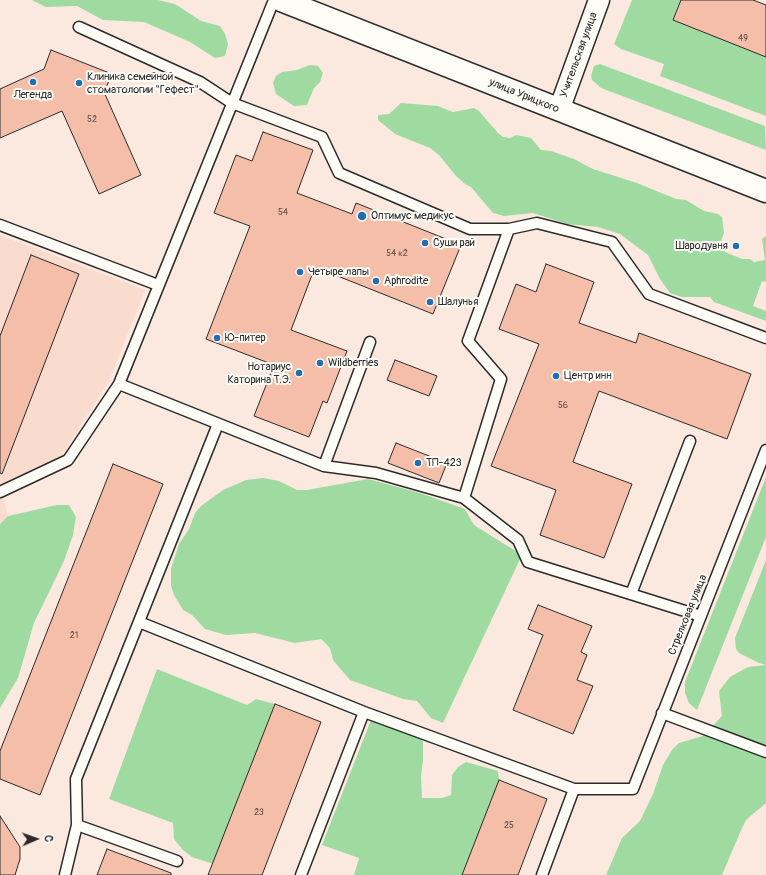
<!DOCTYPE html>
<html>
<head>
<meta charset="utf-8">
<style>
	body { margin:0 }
	#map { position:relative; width:766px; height:875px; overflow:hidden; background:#fbe9df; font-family:Pangolin,sans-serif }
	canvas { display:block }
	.north { position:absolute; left:16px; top:819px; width:40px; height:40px; -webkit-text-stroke:3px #fdfcf7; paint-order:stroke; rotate:88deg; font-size:11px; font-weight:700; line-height:16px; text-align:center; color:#2b2b2b }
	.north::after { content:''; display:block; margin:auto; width:14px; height:18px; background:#2b2b2b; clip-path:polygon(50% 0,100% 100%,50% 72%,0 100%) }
</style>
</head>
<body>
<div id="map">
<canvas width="766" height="875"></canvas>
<div class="north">С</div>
</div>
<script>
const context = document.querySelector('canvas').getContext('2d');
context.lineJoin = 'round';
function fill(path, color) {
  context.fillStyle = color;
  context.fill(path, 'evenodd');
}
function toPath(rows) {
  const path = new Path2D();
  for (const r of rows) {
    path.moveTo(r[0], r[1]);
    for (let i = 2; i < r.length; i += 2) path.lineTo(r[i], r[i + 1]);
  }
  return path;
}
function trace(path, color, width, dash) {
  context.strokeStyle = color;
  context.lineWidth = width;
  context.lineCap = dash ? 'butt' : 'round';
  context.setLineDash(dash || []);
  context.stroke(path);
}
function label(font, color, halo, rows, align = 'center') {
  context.font = font + ' Pangolin,sans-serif';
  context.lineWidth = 4;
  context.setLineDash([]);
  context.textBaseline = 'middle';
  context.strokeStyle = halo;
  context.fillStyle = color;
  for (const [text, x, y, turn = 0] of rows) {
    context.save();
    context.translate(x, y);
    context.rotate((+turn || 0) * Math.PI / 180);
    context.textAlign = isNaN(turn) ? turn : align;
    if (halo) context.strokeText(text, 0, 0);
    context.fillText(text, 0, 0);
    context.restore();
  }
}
fill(toPath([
	[0,235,145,290,109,381,62,455,0,486],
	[0,487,8,516,0,524]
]), '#f9dcce');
fill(toPath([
	[32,0,158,0,175,4,201,21,220,26,225,34,228,44,225,56,215,58,190,42,144,22,103,20,77,6,46,7],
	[632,0,681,0,673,20,766,57,766,116,660,76,664,64,621,49,614,44],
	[600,64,765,126,766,150,601,88,592,80,591,76,594,66],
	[310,65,318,66,323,73,320,82,314,88,307,105,294,106,276,94,273,83,276,76,282,72,297,70],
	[401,103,438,106,453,112,474,108,479,111,498,133,503,137,510,138,516,135,531,138,541,150,551,151,574,159,593,169,637,183,676,199,686,200,704,211,718,214,722,217,724,233,718,249,742,259,750,259,754,262,765,260,762,239,766,236,766,282,762,281,753,306,766,311,766,321,714,302,710,297,682,297,670,293,660,279,648,255,620,234,598,227,567,224,533,213,504,216,493,213,471,187,465,184,456,176,439,155,430,148,395,134,378,120,378,115,389,114],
	[766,477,766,537,697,710,689,703,685,693,685,682],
	[263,478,279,481,297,490,307,490,368,479,420,493,465,509,474,525,522,555,443,723,431,718,417,701,403,699,350,680,333,660,330,648,321,639,295,643,255,633,226,635,205,629,192,615,183,610,174,595,171,586,171,569,179,544,189,529,195,513,201,506,223,490,246,480],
	[57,505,69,505,76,517,73,535,64,561,34,623,18,678,0,708,0,524,8,516],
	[766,560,766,803,746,820,742,828,722,875,606,875,622,838,640,821,653,794,663,765,672,750,679,743,703,736,722,716,719,691,730,677,748,667,766,665,759,663,739,653,736,649,735,638],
	[157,669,247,705,256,699,275,704,213,864,192,857,183,850,174,839,173,823,109,799],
	[371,720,408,734,413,734,423,741,423,761,421,775,422,798,442,798,451,795,452,775,458,767,466,762,498,771,499,780,462,875,354,875,359,858,322,845]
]), '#9fdba1');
const building = toPath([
	[681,0,753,0,766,5,766,57,673,20,681,0],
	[51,50,112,74,104,92,141,175,99,194,62,111,0,138,0,89,44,69,51,50],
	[263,132,313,150,297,193,352,214,356,203,461,245,433,314,315,267,291,330,347,351,327,403,323,401,309,437,254,416,274,365,206,339,250,226,214,213,236,155,252,161,263,132],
	[31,255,79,274,2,474,0,473,0,336,31,255],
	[546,264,594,282,579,323,636,343,639,333,751,374,727,439,599,391,573,462,632,484,604,558,540,535,556,490,491,466,539,344,499,329,516,284,536,292,546,264],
	[395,360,437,376,429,396,387,380,395,360],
	[396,443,447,463,439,483,388,463,396,443],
	[113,464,163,484,40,795,0,779,0,751,113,464],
	[538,605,592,626,581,652,587,655,577,680,593,686,573,734,513,710,543,635,528,629,538,605],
	[275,704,321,722,262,875,208,875,275,704],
	[499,780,547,799,518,875,462,875,499,780],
	[0,816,20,847,20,859,15,875,0,875,0,816],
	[107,849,171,873,171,875,97,875,107,849]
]);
fill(building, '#f5bea8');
trace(building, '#2b2b2b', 1);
const service = toPath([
	[79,27,200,82,232,103,322,137,339,173,470,229,509,229,537,223,612,242,649,294,766,338],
	[0,225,158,285],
	[119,384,324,466,376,473,464,498,518,540,528,562,701,616],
	[324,466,370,342],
	[0,492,68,460,119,384,274,0],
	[464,498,501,379,468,341,509,229],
	[631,594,690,441],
	[139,622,364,712,574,789],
	[662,713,766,752],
	[177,861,77,825,76,779,218,424],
	[65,875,77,825],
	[301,875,364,712],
	[542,875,574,789,633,789,766,450]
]);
const minor = toPath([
	[559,110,599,0]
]);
const secondary = toPath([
	[281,0,766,191]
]);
trace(service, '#2b2b2b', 13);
trace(minor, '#2b2b2b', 23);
trace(secondary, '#2b2b2b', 25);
trace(service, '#fdfcf7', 10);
trace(minor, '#fdfcf7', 20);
trace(secondary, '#fdfcf7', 22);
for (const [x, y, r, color] of [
	[33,82,4,"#1f6fb2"],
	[79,83,4,"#1f6fb2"],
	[362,216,5,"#1f6fb2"],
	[425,243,4,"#1f6fb2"],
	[736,246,4,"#1f6fb2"],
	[300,272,4,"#1f6fb2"],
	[376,281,4,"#1f6fb2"],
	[430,302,4,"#1f6fb2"],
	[217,338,4,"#1f6fb2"],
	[320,363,4,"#1f6fb2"],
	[299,373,4,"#1f6fb2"],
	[556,376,4,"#1f6fb2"],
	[418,463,4,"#1f6fb2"]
]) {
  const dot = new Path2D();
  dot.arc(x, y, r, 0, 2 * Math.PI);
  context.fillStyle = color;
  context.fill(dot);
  trace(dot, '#fdfcf7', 1.5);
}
label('9px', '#5e504a', null, [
	["49",743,39],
	["52",92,120],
	["54",283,213],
	["54 к2",397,254],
	["56",563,406],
	["21",74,636],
	["23",259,813],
	["25",509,826]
]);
label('11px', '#2b2b2b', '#fdfcf7', [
	["Учительская улица",579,55,-70],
	["улица Урицкого",524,96,22],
	["Стрелковая улица",688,615,-68]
]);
label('11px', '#2b2b2b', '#fdfcf7', [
	["Клиника семейной",87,77],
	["стоматологии \"Гефест\"",87,90],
	["Легенда",33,95,"center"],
	["Оптимус медикус",371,216],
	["Суши рай",433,243],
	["Шародувня",728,246,"right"],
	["Четыре лапы",308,272],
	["Aphrodite",384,281],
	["Шалунья",438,302],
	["Ю-питер",225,338],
	["Wildberries",328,363],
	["Нотариус",291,367,"right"],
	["Каторина Т.Э.",291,380,"right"],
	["Центр инн",564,376],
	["ТП-423",426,463]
], 'left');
</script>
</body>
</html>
